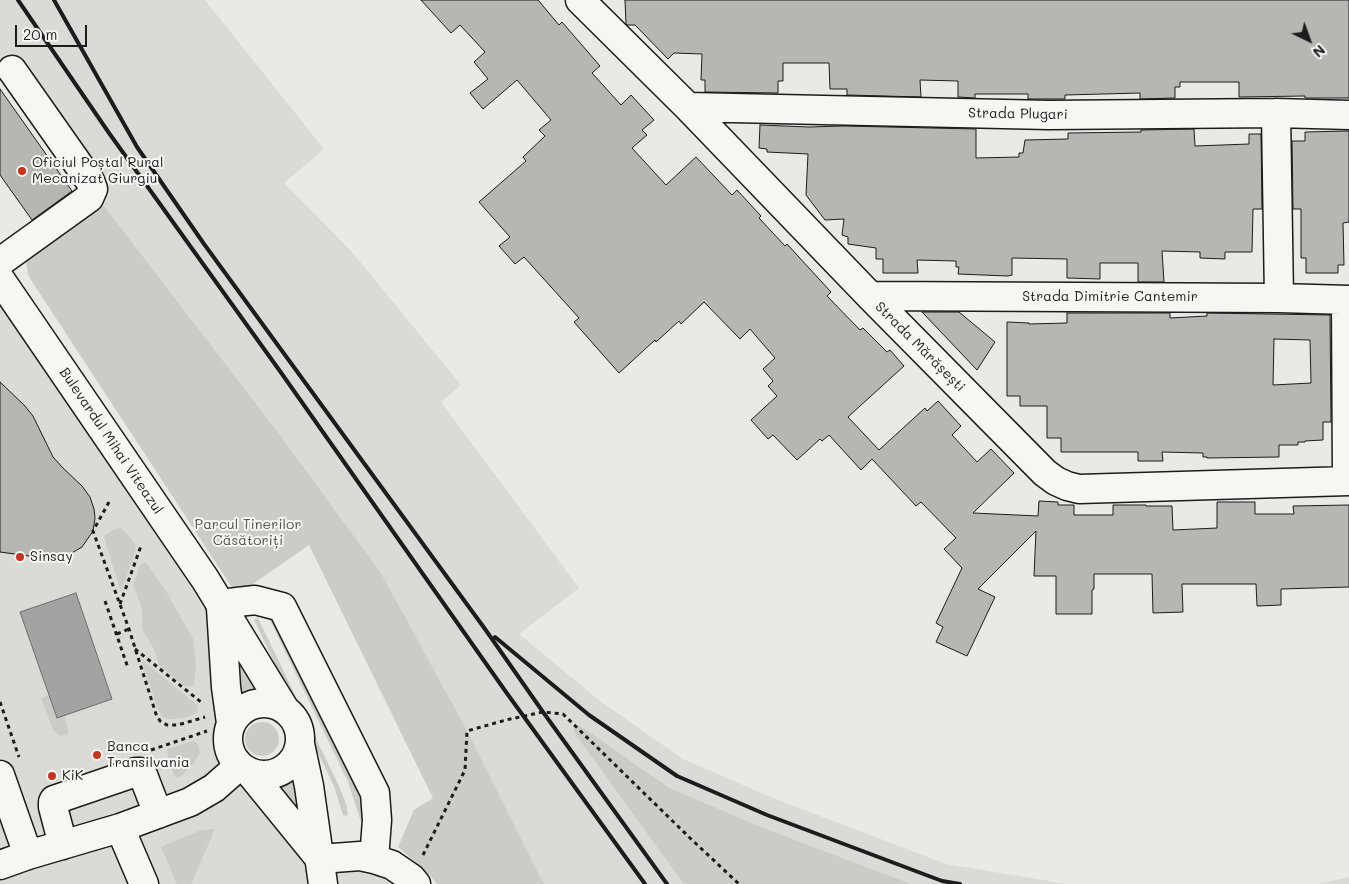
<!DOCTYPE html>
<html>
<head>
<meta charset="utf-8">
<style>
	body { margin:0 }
	#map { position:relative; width:1349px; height:884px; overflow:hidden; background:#e9e9e5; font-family:Mali,sans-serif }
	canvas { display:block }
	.north { position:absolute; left:1284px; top:15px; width:50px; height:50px; -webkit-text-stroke:4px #f6f6f2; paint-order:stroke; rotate:138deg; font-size:14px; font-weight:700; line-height:20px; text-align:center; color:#1c1c1c }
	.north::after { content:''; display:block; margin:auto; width:18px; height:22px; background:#1c1c1c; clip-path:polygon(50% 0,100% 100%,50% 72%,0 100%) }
	.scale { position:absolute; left:15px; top:25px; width:72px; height:22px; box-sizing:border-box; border:2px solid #1c1c1c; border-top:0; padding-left:6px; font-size:15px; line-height:18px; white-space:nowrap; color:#1c1c1c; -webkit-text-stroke:4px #f6f6f2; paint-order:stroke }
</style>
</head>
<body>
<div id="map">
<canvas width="1349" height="884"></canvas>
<div class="north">N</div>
<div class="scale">20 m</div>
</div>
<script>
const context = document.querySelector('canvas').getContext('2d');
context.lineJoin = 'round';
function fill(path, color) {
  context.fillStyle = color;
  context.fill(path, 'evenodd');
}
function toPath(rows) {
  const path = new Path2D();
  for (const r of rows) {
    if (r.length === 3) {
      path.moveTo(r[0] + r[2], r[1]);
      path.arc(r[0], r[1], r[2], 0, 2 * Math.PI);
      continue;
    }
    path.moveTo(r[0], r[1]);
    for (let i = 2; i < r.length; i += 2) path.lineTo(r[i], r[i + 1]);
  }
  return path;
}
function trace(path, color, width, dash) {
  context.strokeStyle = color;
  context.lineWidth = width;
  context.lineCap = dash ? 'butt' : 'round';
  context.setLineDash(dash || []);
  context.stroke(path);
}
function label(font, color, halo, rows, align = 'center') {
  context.font = font + ' Mali,sans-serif';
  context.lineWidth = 4;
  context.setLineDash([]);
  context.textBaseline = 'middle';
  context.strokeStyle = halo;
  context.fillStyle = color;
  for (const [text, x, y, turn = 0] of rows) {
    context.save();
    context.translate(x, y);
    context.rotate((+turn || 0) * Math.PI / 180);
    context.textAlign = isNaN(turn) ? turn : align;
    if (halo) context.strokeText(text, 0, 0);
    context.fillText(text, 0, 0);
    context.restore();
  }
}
fill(toPath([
	[0,0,205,0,324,149,284,183,352,252,461,385,441,402,579,588,519,634,600,701,683,759,773,798,946,864,1067,884,545,884,540,878,381,573,277,431,101,202,0,68],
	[0,281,216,603,227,724,223,736,224,748,228,759,319,860,360,856,416,884,0,884],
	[1349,877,1349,884,1318,884]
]), '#dadad6');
fill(toPath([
	[101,202,277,431,381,573,467,731,540,877,545,884,437,884,429,874,398,847,414,810,433,798,309,545,237,595,31,280,28,274,26,262,28,256],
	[121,528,126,532,135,544,136,549,121,592,105,541,104,537,107,534,115,529],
	[144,563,147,564,166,591,193,639,196,666,194,685,186,687,159,665,154,649,142,629,142,611,140,602,133,585,140,565],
	[267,614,277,615,310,689,321,716,364,798,367,827,361,822,348,782],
	[258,618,338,784,346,804,348,814,346,816,343,815,334,786,254,620],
	[230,640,259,690,238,698],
	[141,659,196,704,198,708,197,713,184,718,175,719,168,719,162,716,158,709],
	[49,695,57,718,64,716,69,733,61,736,53,730,41,698],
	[262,739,17],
	[579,725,669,788,763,828,911,884,684,884,573,731],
	[193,741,197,743,200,753,194,763,181,776,177,777,174,775,167,752,168,749],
	[295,774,313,832,273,785,286,780],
	[215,829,191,884,177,884,161,847,201,830]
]), '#cbcbc7');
const water = toPath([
	[76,593,112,699,57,718,20,612,76,593]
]);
fill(water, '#a3a3a1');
trace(water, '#6d6d6c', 1);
const building = toPath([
	[421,0,538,0,559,25,562,22,600,66,592,73,621,105,631,95,654,120,642,130,647,135,632,148,666,185,696,157,732,195,737,190,761,216,759,218,785,246,787,244,831,292,827,296,860,330,863,328,887,352,890,350,904,366,848,417,879,450,925,408,927,411,938,401,961,426,952,435,977,462,991,449,1014,473,973,513,1038,516,1039,501,1058,502,1058,505,1074,505,1074,515,1113,515,1113,505,1146,505,1146,506,1172,506,1173,530,1217,528,1217,502,1255,502,1255,514,1294,514,1293,506,1349,505,1349,587,1281,589,1281,605,1257,606,1256,584,1182,584,1183,612,1153,613,1152,574,1094,574,1094,589,1092,590,1092,614,1056,614,1056,576,1034,576,1036,531,978,589,995,597,967,656,936,642,943,627,936,623,962,568,944,549,956,538,921,502,916,506,872,459,861,470,829,435,822,441,820,439,797,460,773,435,768,439,751,420,777,396,768,386,773,381,763,369,775,358,750,329,740,339,704,302,681,324,679,321,656,342,655,340,619,373,574,322,579,318,524,257,515,264,499,246,510,237,479,202,526,161,523,157,545,136,539,130,551,120,517,80,483,109,470,93,488,79,474,62,485,52,460,25,451,33,421,0],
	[625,0,1349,0,1349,98,1305,98,1305,96,1239,97,1239,82,1180,82,1180,87,1175,87,1175,98,1140,99,1140,93,1065,95,1065,99,1028,99,1028,94,975,94,975,98,958,97,958,81,920,80,921,97,847,95,847,89,830,89,829,63,783,63,783,81,778,81,778,93,705,92,705,80,701,80,702,54,674,53,668,59,635,25,627,25,626,24,625,0],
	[0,89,72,191,32,220,0,175,0,89],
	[760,125,809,127,844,126,976,129,976,158,1019,157,1019,153,1023,153,1025,140,1068,139,1068,133,1141,132,1141,130,1194,129,1195,146,1249,144,1249,134,1261,134,1262,209,1253,209,1252,252,1225,252,1225,259,1200,258,1200,252,1162,251,1164,282,1138,282,1138,263,1100,263,1100,279,1067,278,1067,259,1012,258,1012,275,1008,276,958,274,959,267,956,267,956,261,917,260,918,273,883,273,883,259,876,259,876,248,848,244,848,237,842,235,844,219,825,220,806,195,808,154,767,152,767,149,759,148,760,125],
	[1349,131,1349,222,1343,223,1344,265,1338,265,1338,273,1306,273,1306,258,1301,258,1301,209,1293,209,1292,141,1305,141,1305,132,1349,131],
	[922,312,959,312,995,342,977,370,922,312],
	[1067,313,1170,313,1170,318,1207,316,1207,313,1330,315,1331,422,1323,422,1323,440,1305,441,1305,442,1298,442,1298,445,1279,445,1279,457,1207,458,1207,457,1203,457,1203,453,1162,452,1163,461,1138,461,1138,452,1061,452,1061,438,1047,438,1047,406,1020,406,1020,396,1007,396,1007,322,1029,323,1029,324,1067,323,1067,313],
	[1274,339,1310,340,1311,383,1273,385,1274,339],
	[0,382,25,406,33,416,53,457,63,468,82,486,90,497,94,509,95,518,93,531,82,547,70,554,58,557,44,558,0,552,0,382]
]);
fill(building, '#b6b6b3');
trace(building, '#1c1c1c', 1);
const minor = toPath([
	[580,0,688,107,870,296,1045,473,1056,481,1067,486,1079,489,1349,481],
	[688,107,1049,115,1276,113,1349,115],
	[1276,113,1279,298],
	[0,262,89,198,93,189,90,181,12,70],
	[870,296,1279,298,1349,300],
	[1346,300,1347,481],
	[220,604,255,600,282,607,375,793,377,820,374,859],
	[0,775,28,855],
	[120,828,144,884],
	[63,845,53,807,53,802,54,800,136,772,140,772,143,775,158,814],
	[320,859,360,856,374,859,392,865,411,878,416,884],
	[0,865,28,855,120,828,190,802,214,788,239,766]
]);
const major = toPath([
	[0,279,205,579,284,708],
	[221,608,226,687,231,723],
	[264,739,36],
	[300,744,309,786,323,884],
	[250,773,320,859]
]);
trace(minor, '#1c1c1c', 31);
trace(major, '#1c1c1c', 31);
trace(toPath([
	[109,502,93,531,129,629,156,714,160,721,167,725,177,725,185,723,205,717],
	[105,601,128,668],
	[120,604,141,546],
	[117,634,129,629],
	[135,649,201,702],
	[0,702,19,757],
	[151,750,207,731],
	[423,855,465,770,467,731,506,720,543,712,563,714,691,839,739,884]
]), '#1c1c1c', 3, [4, 4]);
trace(minor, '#f6f6f2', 28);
trace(major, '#f6f6f2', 28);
trace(toPath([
	[18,0,109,133,282,374,506,692,645,884],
	[54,0,137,147,204,244,485,629,543,712,667,884],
	[495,637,589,715,677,776,767,815,942,881,960,884]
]), '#1c1c1c', 4);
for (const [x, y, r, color] of [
	[22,171,5,"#c8321e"],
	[20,557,5,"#c8321e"],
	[97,755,5,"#c8321e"],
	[52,776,5,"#c8321e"]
]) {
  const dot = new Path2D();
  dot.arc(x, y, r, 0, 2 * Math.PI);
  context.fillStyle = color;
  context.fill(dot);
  trace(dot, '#f6f6f2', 2);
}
label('14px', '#1c1c1c', '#f6f6f2', [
	["Strada Plugari",1018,114,1],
	["Strada Dimitrie Cantemir",1110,297],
	["Strada Mărășești",920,347,45],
	["Bulevardul Mihai Viteazul",111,441,56]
]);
label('14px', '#1c1c1c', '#f6f6f2', [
	["Oficiul Poștal Rural",32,163],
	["Mecanizat Giurgiu",32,179],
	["Sinsay",30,557],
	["Banca",107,747],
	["Transilvania",107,763],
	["KiK",62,776]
], 'left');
label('14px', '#51514f', '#f6f6f2', [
	["Parcul Tinerilor",248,525],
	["Căsătoriți",248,541]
]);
</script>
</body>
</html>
